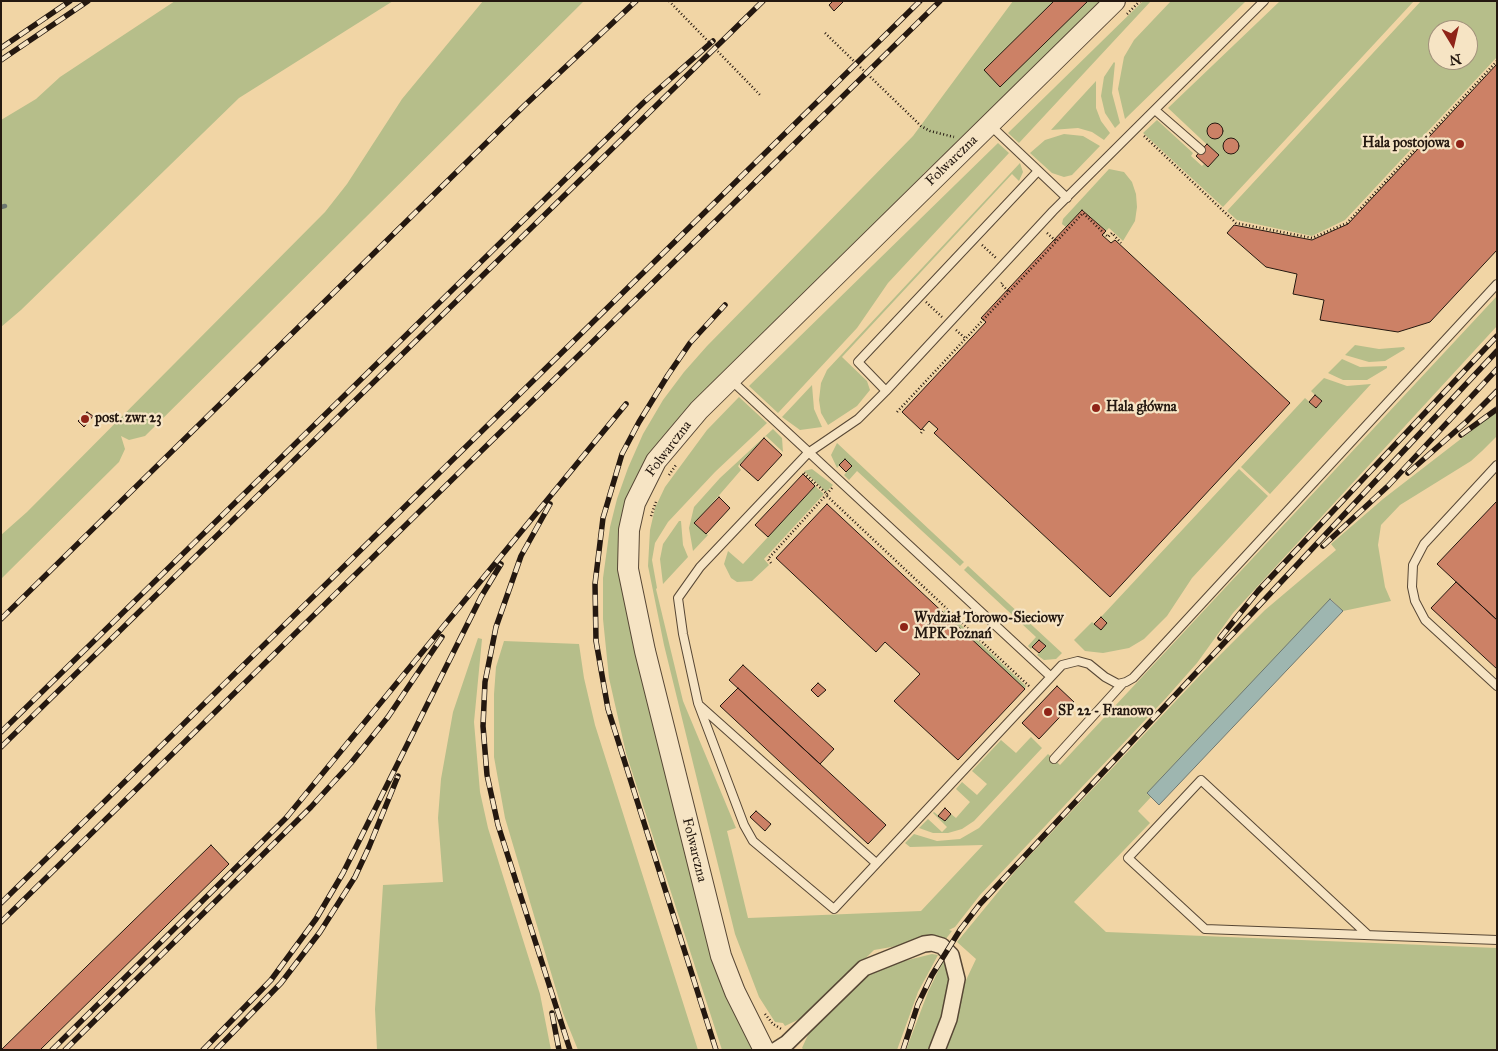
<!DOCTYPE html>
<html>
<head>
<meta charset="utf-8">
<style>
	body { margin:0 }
	#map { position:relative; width:1498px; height:1051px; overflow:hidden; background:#f1d5a5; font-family:"IM FELL Great Primer",serif }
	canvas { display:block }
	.frame { position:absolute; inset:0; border:2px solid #241810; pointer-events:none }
	.north { position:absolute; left:1428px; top:20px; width:50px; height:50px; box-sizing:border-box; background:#f6e4c4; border:1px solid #a2927c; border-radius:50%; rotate:171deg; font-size:14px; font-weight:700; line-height:20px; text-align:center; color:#241810 }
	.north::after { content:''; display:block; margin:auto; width:18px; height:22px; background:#8f2418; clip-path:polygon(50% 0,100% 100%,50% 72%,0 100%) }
</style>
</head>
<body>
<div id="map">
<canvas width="1498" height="1051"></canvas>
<div class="frame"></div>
<div class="north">N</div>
</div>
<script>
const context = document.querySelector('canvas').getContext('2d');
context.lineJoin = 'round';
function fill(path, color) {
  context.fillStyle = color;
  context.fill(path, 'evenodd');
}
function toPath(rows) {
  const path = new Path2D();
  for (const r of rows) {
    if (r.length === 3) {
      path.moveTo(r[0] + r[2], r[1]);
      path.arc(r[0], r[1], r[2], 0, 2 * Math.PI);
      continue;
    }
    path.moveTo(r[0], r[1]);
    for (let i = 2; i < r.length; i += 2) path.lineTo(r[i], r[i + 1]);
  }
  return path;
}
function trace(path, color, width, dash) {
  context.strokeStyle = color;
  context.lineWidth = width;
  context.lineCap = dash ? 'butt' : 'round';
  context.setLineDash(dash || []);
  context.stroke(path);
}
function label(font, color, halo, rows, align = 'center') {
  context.font = font + ' "IM FELL Great Primer",serif';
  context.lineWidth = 4.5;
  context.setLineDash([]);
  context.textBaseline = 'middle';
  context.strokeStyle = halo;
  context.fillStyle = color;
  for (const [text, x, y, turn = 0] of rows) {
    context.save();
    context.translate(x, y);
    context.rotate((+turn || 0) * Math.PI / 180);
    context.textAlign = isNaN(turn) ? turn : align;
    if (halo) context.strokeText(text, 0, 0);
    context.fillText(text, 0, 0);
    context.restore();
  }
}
fill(toPath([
	[175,1,393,1,239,98,21,310,1,327,1,120,36,99,60,77],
	[483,1,584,1,145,436,129,440,121,436,125,449,119,462,1,579,1,535,27,512,325,212,347,184,402,99],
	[1013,1,1103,1,968,133,959,139,938,163,934,164,923,174,923,178,648,456,636,477,626,501,619,540,619,568,623,595,708,941,755,1050,722,1050,626,753,609,678,603,619,603,578,610,527,617,499,628,468,643,434,663,400,684,372,707,346,913,136],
	[1143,1,1151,1,1019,143,1008,133],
	[1171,1,1246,1,1125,119,1118,89,1124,57,1134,40],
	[1280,1,1414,1,1223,207,1143,133,1157,120,1193,153,1191,156,1202,166,1204,164,1208,166,1218,155,1168,108],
	[1421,1,1497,1,1497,57,1345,220,1312,236,1237,220,1227,211],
	[1438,30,1468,30,1468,60,1438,60],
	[1114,62,1115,63,1112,93,1120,123,1115,128,1105,113,1101,96,1104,77],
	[1096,81,1096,108,1101,121,1110,133,1104,140,1092,132,1078,128,1051,130],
	[1064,134,1083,136,1100,146,1072,175,1064,177,1052,173,1030,153,1045,140],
	[998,143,1009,153,888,283,857,328,778,413,749,386],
	[1020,163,1023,172,1019,181,1012,174,842,357,867,381,870,390,857,406,828,425,821,413,819,400,821,383,827,370],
	[1109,169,1124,172,1132,182,1136,194,1137,207,1135,221,1123,241,1109,228,1106,231,1083,210,1066,227,1062,224,1063,219],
	[1497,296,1497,326,1233,613,1197,663,1166,698,980,895,955,927,949,930,952,931,945,940,938,939,874,950,806,1016,785,1026,783,1023,775,1022,759,997,735,934,664,645,648,566,650,530,655,508,665,487,707,430,739,397,767,423,715,472,668,522,655,543,652,560,657,588,656,589,683,701,736,828,727,831,748,918,921,911,983,845,910,847,905,843,914,834,937,841,960,839,979,828,1048,754,1060,765],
	[1355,345,1379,349,1404,347,1405,349,1385,361,1369,362,1345,355],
	[1342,359,1360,367,1387,366,1387,368,1367,380,1343,380,1328,373],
	[1324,378,1347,386,1371,384,1270,494,1241,467,1305,398,1316,408,1322,402,1311,391],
	[812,385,814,409,822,427,800,430,782,417],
	[1497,411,1497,436,1482,451,1471,461,1400,505,1381,525,1378,545,1385,587,1391,601,1343,611,1331,599,1147,794,1151,797,1138,811,1150,823,1074,902,1106,932,1497,948,1497,1050,942,1050,959,995,976,959,957,942,1017,869,1205,670,1265,610,1336,550,1331,544,1383,499],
	[773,429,782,438,783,452,766,436,738,466,741,470,695,523,708,535,693,551,689,528,694,507,720,478],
	[837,443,964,562,960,566,857,471,849,480,844,475,852,466,845,459,837,468,831,455],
	[812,469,833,485,826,492,804,471],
	[1239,469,1268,496,1192,578,1167,616,1144,639,1129,648,1103,653,1085,651,1074,640,1092,622,1101,630,1107,623,1101,617],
	[815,486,824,494,764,559,769,565,752,581,737,582,731,578,724,564,728,551,743,564],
	[679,521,681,521,683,545,688,557,663,584,660,559,663,544],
	[968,566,1062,653,1056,659,1044,660,1037,655,1046,646,1039,640,1031,649,1028,646,1036,637,964,570],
	[945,610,1026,686,1025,689,943,612],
	[478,638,482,639,474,722,480,792,488,828,540,994,551,1050,377,1050,375,1009,383,885,443,882,438,818,441,779,453,712],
	[504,641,579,644,584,678,595,725,698,1050,578,1050,563,1013,505,818,494,757,494,694,496,667],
	[1031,737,1042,748,974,821,962,829,948,833,933,833,919,828,928,819,942,832,947,827,933,813,934,812,945,821,951,814,956,818,970,802,956,789,962,782,977,795,987,784,972,771,1001,740,1016,753],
	[932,954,938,955,918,992,897,1050,804,1050,802,1048,812,1026,863,976,896,963],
	[944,959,950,978,946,1001,930,1050,906,1050,928,992]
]), '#b6be8a');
const water = toPath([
	[1330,599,1343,611,1159,805,1147,793,1330,599]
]);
fill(water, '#9eb6b0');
trace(water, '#6d7770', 1);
trace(toPath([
	[1,207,5,206]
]), '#6d7770', 4.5);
const building = toPath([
	[833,1,844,1,834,11,829,5,833,1],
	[1054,1,1088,1,1000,87,984,70,1054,1],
	[1497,64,1497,250,1430,322,1398,332,1320,320,1324,300,1293,294,1297,274,1266,267,1227,233,1234,225,1312,240,1348,224,1497,64],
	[1215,131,8],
	[1231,146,8],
	[1207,144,1219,155,1208,167,1196,156,1207,144],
	[1082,210,1106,231,1102,235,1111,243,1115,240,1290,403,1110,597,934,433,938,429,929,421,921,430,902,412,986,322,981,318,1082,210],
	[1315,395,1322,401,1316,408,1309,402,1315,395],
	[87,412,93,416,84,427,78,421,87,412],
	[764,438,782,455,758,481,740,465,764,438],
	[845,459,852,466,846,472,839,465,845,459],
	[803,474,815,486,768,537,755,525,803,474],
	[719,497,730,508,706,534,694,523,719,497],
	[1497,501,1497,620,1437,564,1497,501],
	[827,504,1025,689,958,760,894,701,920,674,885,642,876,652,776,558,827,504],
	[1456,582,1497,620,1497,669,1431,608,1456,582],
	[1101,617,1107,623,1101,630,1094,624,1101,617],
	[1039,640,1046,646,1039,653,1032,647,1039,640],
	[743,665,834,749,820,764,729,680,743,665],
	[818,683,826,690,818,697,811,690,818,683],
	[1057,686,1074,702,1039,739,1022,723,1057,686],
	[738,688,886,825,868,844,720,706,738,688],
	[945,808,951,814,945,821,938,816,945,808],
	[756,811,771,824,765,831,750,817,756,811],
	[211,845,229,864,40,1050,1,1050,211,845]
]);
fill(building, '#cc8166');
trace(building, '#241810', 1);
const service = toPath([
	[1155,110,1201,150],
	[990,125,1067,198],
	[1038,171,858,362,886,391,858,419,808,453,700,567,678,598,683,634,698,703,744,825,753,841,834,909,1062,665,1078,661,1089,664,1105,677,1118,684,1126,682,1133,678,1497,284],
	[731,380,1050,676],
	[886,391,1053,211,1264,1],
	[1497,465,1424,544,1413,565,1412,587,1415,601,1425,620,1497,686],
	[699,705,876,863],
	[1054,759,1123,683],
	[1368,935,1201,780,1128,858,1205,929,1497,940]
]);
const minor = toPath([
	[776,1050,787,1043,864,968,924,944,932,943,942,946,951,955,957,979,949,1019,937,1050]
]);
const tertiary = toPath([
	[764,1050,735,992,721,956,645,651,628,569,629,530,635,503,656,461,699,410,1115,1]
]);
trace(service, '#574735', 10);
trace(minor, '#574735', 18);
trace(tertiary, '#574735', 22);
trace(toPath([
	[669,1,761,96],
	[1127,14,1140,1],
	[825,33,921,126,930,131,954,137],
	[1144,136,1236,223,1312,238,1347,223,1497,61],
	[1047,233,1056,241],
	[982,245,996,258],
	[1002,283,1001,284,1009,292],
	[926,302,942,317],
	[956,330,966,339],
	[897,412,1083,213,1108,237,1112,233,1121,243],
	[921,433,924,429],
	[804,473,827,494],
	[669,475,676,465],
	[832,488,826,495,1030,687],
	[651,516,656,502],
	[771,563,768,559,826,495],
	[765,1014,773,1024,783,1030]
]), '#241810', 2.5, [1, 2.5]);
trace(service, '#f6e4c4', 8);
trace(minor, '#f6e4c4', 15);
trace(tertiary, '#f6e4c4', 20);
const rail = toPath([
	[1,48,70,1],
	[1,60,88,1],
	[1461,435,1497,409],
	[1408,473,1466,422,1497,391],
	[550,504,521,556,496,627,485,682,483,726,487,775,498,825,570,1050],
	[1323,546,1388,486,1497,369],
	[1,619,525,105,636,1],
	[1220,638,1258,591,1497,336],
	[1,732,643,103,713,41],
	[1,747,763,1],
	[1,903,920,1],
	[1,922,940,1],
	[552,1013,559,1050],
	[52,1050,286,818,626,404],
	[65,1050,311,807,351,763,388,717,442,637],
	[203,1050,271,980,316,919,343,873,481,597,501,564],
	[216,1050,281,983,320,932,355,877,369,847,398,776],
	[716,1050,608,709,596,641,595,584,603,518,622,454,639,422,668,375,690,343,725,305],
	[903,1050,918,1004,932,975,960,930,980,904,1497,351]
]);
trace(rail, '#241810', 5.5);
trace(rail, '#f6e4c4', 4, [11]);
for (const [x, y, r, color] of [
	[1460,144,5,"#8f2418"],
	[1096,408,5,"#8f2418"],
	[85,419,5,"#8f2418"],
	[904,627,5,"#8f2418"],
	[1048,712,5,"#8f2418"]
]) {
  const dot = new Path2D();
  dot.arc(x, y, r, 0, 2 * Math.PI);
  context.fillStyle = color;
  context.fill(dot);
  trace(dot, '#f6e4c4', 2);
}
label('bold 14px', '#241810', '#f6e4c4', [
	["Hala postojowa",1450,144,"right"],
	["Hala główna",1106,408],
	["post. zwr 23",95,419],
	["Wydział Torowo-Sieciowy",914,619],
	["MPK Poznań",914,635],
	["SP 22 - Franowo",1058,712]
], 'left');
label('14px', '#241810', '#f6e4c4', [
	["Folwarczna",952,161,-44],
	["Folwarczna",669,449,-53],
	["Folwarczna",694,850,76]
]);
</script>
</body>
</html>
